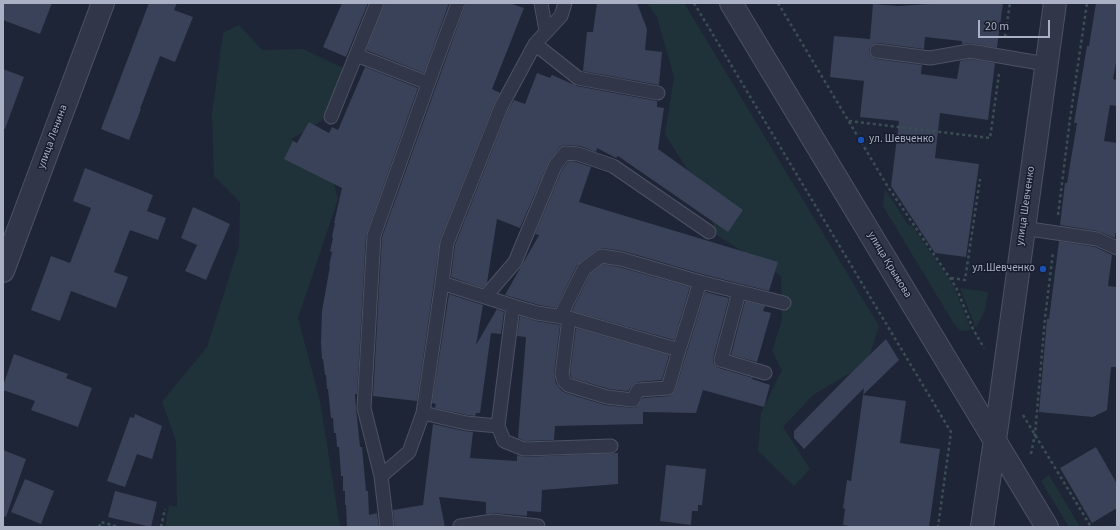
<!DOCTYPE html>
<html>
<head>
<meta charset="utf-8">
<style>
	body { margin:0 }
	#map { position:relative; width:1120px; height:530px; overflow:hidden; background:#1e2537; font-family:"Source Sans 3",sans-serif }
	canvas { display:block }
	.frame { position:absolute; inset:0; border:4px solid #abb1c5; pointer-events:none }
	.scale { position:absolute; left:978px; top:20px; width:72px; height:18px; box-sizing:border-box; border:2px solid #abb1c5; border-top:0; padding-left:5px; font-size:12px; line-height:14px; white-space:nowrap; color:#abb1c5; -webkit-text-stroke:3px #171d2c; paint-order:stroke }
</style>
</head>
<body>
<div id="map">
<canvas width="1120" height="530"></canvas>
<div class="frame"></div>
<div class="scale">20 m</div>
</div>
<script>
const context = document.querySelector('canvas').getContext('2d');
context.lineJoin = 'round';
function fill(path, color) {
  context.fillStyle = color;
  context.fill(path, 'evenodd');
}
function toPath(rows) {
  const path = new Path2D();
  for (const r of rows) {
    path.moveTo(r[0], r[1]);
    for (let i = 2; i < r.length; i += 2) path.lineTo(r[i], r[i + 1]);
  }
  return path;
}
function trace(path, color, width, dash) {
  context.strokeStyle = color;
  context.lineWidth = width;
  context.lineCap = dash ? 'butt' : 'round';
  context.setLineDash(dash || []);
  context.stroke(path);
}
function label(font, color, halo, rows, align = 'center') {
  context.font = font + ' "Source Sans 3",sans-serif';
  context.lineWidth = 3;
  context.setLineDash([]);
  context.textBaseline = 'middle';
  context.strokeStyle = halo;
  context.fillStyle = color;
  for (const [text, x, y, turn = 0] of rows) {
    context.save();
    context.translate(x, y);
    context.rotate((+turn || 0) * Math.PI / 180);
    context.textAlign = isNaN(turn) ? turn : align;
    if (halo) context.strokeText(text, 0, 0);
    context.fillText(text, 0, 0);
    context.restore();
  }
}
fill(toPath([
	[647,3,684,3,879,326,867,363,813,395,783,427,810,469,794,486,758,451,761,413,782,370,772,351,782,320,781,276,717,235,703,194,665,134,674,77,657,17],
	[239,25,262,50,303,49,343,68,340,87,321,121,291,139,329,166,338,199,298,318,320,401,340,527,165,527,169,505,177,507,176,441,162,402,207,347,239,246,240,202,214,176,212,115,223,33],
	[885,189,909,226,912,225,954,287,971,330,961,331,954,324,883,206],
	[960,288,988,292,985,310,976,328],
	[1049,475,1080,527,1069,527,1041,481]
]), '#203239');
fill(toPath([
	[3,3,52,3,40,34,3,20],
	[149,3,177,3,174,10,193,17,175,62,160,56,140,109,141,109,129,140,101,129],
	[342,3,368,3,346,57,323,47],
	[385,3,449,3,424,73,366,50],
	[466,3,509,3,524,8,492,89,500,93,494,104,440,240,417,401,373,396,382,237],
	[597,3,637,3,647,29,645,50,662,52,659,85,583,71,587,32,593,32],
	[929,3,1003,3,997,48,971,43,962,44,962,41,925,37,924,49,878,43,874,44,871,46,869,50,870,54,872,57,876,59,922,65,921,74,957,79,960,61,970,59,995,63,988,120,940,113,935,158,979,164,966,257,935,253,891,186,899,121,860,117,864,81,830,77,834,36,870,39,873,4,898,6,929,4],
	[1096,3,1117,3,1117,58,1113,79,1117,80,1117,106,1110,105,1104,141,1117,143,1117,234,1115,233,1115,238,1098,231,1060,225,1065,183,1067,183,1077,123,1074,123,1087,46,1089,46],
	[365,67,418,88,366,235,357,394,355,394,356,408,360,447,362,447,366,491,368,491,369,515,377,513,379,527,347,527,346,505,345,505,345,491,343,491,343,476,341,476,339,447,337,447,336,433,334,433,333,418,331,418,328,389,327,389,326,375,325,375,323,359,322,359,321,344,322,311,330,266,329,266,332,252,330,251,333,238,332,237,335,223,334,223,342,188,284,159,293,141,297,143,309,122,329,133,332,127,338,130],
	[3,69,24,77,5,129,3,128],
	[537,73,550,78,552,75,577,86,657,101,657,107,664,108,658,149,743,210,728,232,618,156,616,158,597,148,596,152,580,146,565,145,561,146,559,148,548,163,520,228,497,219,487,283,482,288,451,277,455,245,508,110,514,100,525,104],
	[569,161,576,162,591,167,579,202,778,262,769,291,702,274,623,251,602,248,596,250,577,265,556,308,539,305,505,295,539,235,535,234,562,170],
	[85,168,153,195,147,211,166,218,158,240,130,230,114,272,128,277,116,308,71,291,60,321,31,310,51,256,70,263,91,208,73,201],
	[193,207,230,224,206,280,185,271,197,245,181,238],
	[1059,241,1095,247,1112,255,1108,286,1117,287,1117,367,1111,367,1107,410,1093,417,1039,412,1047,319,1049,319],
	[603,264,619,267,690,287,674,340,572,311,590,274],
	[705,292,729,298,713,358,713,362,716,366,719,368,753,378,752,379,770,385,764,407,703,390,696,413,643,412,643,424,555,426,554,440,525,441,518,438,526,337,517,336,520,316,536,321,560,325,554,373,556,384,562,391,566,393,605,405,633,408,637,407,643,398,669,396,673,394,675,391],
	[449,294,483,305,476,345,497,309,504,312,501,334,491,333,480,413,476,413,475,416,467,415,435,408,436,404,432,403],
	[745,301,765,306,763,311,771,313,757,362,731,355],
	[576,328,669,355,662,380,637,382,633,384,628,391,609,389,572,378,570,373],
	[886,339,899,360,863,395,906,401,900,443,940,449,929,527,857,527,843,525,845,509,843,508,847,480,851,481,864,388,804,449,794,438,794,431,850,374],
	[14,354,68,374,66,378,92,388,78,427,31,410,35,401,3,390,3,386],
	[135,414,162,426,152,459,137,454,125,487,107,481,130,417,134,418],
	[433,424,464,431,473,432,470,458,517,461,517,455,524,457,618,453,618,484,542,490,541,512,527,511,527,516,494,513,486,514,486,502,439,497,445,527,395,527,393,510,423,505],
	[1096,447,1117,484,1117,508,1092,523,1060,468],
	[3,450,26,459,6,517,3,516],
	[666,465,706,469,702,505,698,505,698,511,692,511,691,525,660,521],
	[25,479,54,491,41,524,11,512],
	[115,491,157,502,151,527,108,517]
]), '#394258');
const service = toPath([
	[541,3,546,31],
	[535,44,578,78,658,93],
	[877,51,930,58,970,51,1046,64],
	[356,55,428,83],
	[331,117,377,3],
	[1023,228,1097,239,1117,248],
	[442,283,513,306],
	[739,292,721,360,765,373],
	[485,297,515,262,555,166,565,153,578,154,613,166,709,232],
	[560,317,584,269,601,256,621,259,700,282],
	[569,318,562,374,564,381,568,385,607,397,633,400,638,390,668,388,679,350],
	[423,413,466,423,498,426],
	[611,446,524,449,504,441,498,426,513,306,537,313,569,318,679,350,700,282,784,303],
	[381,476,364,408,374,235,436,62,458,3],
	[460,526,493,521,538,526],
	[387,527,381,476,409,452,423,413,442,283,447,243,501,107,535,44,561,16,565,3]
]);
const minor = toPath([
	[3,271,103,3],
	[995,440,1055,3]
]);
const tertiary = toPath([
	[731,3,1047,527],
	[982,527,995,440]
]);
trace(service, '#4c5263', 15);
trace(minor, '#4c5263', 24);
trace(tertiary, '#4c5263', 24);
trace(toPath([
	[694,3,951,432,938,527],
	[778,3,888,187,956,287,973,329,984,348],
	[1005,37,1010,3],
	[849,121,990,138,999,74],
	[1058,215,1070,119,1087,3],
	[951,278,965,280,980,179],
	[1023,415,1091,527],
	[1031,454,1035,434,1045,318,1053,252],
	[99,527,101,522,119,527],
	[161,527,165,509]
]), '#3a4e53', 2.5, [3, 3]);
trace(service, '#313748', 13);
trace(minor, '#313748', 22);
trace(tertiary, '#313748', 22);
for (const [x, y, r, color] of [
	[861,140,4,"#1a4fb4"],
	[1043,269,4,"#1a4fb4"]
]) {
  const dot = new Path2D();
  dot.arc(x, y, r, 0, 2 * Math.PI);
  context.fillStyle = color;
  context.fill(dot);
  trace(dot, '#171d2c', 1.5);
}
label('11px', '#abb1c5', '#171d2c', [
	["улица Ленина",53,137,-70],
	["улица Шевченко",1026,206,-82],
	["улица Крымова",889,265,59]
]);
label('11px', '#abb1c5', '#171d2c', [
	["ул. Шевченко",869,140],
	["ул.Шевченко",1035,269,"right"]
], 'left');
</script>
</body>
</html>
